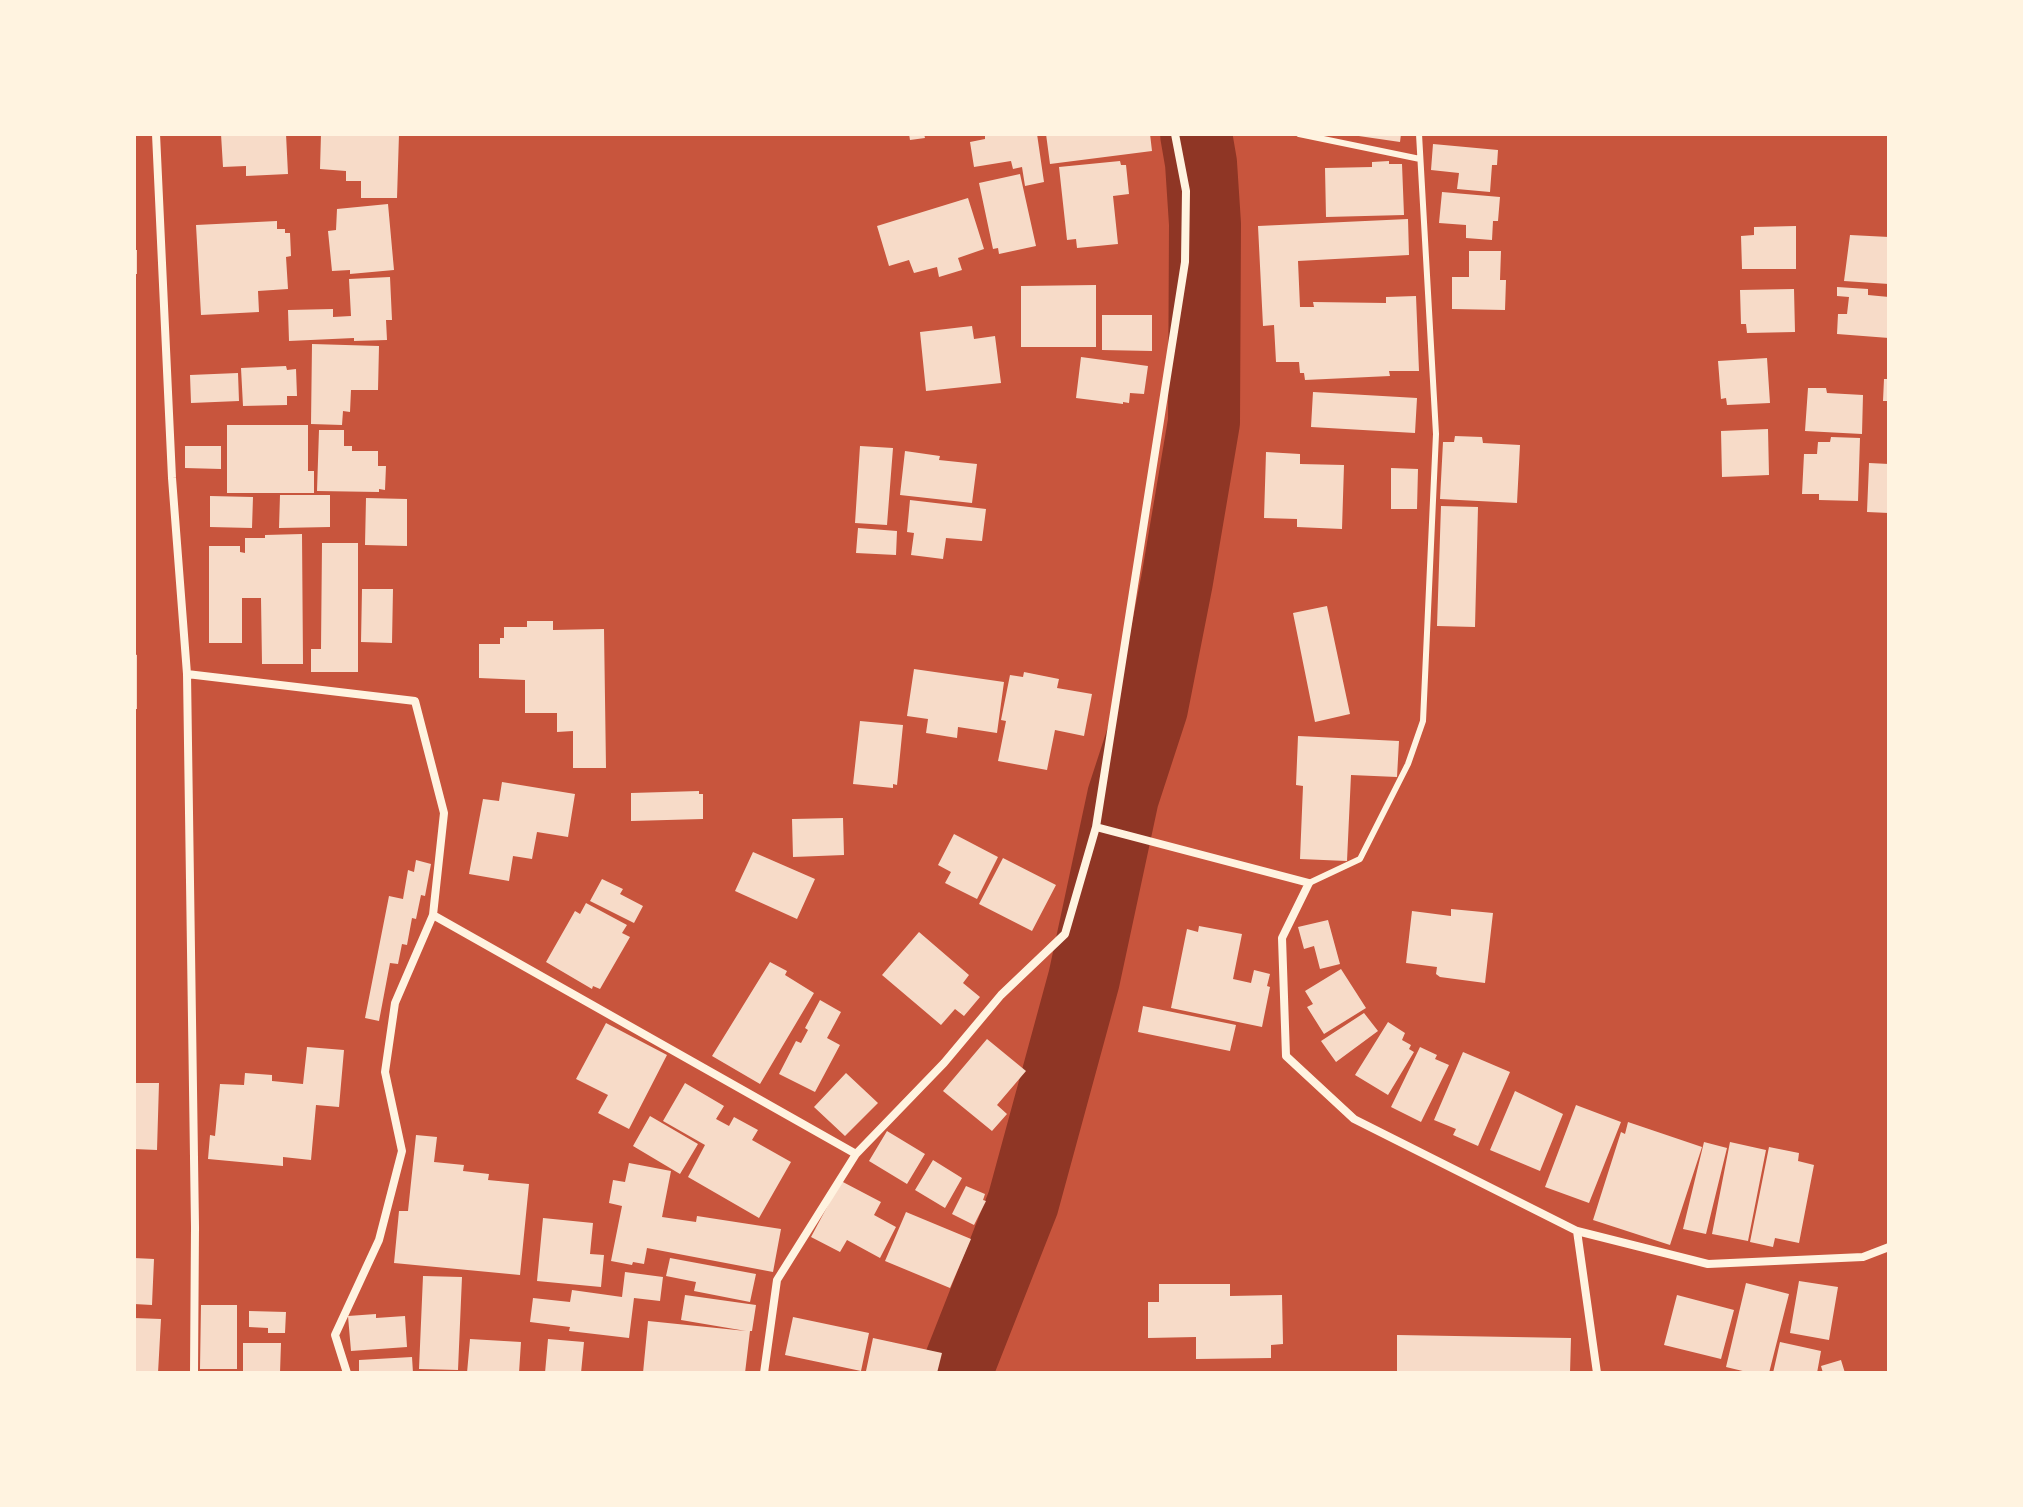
<!DOCTYPE html>
<html>
<head>
<meta charset="utf-8">
<style>
	body { margin:0 }
	#map { position:relative; width:2023px; height:1507px; overflow:hidden; background:#c8553d; font-family:"Zilla Slab",serif }
	canvas { display:block }
	.frame { position:absolute; inset:0; border:136px solid #fff3e0; pointer-events:none }
</style>
</head>
<body>
<div id="map">
<canvas width="2023" height="1507"></canvas>
<div class="frame"></div>
</div>
<script>
const context = document.querySelector('canvas').getContext('2d');
context.lineJoin = 'round';
function toPath(rows) {
  const path = new Path2D();
  for (const r of rows) {
    path.moveTo(r[0], r[1]);
    for (let i = 2; i < r.length; i += 2) path.lineTo(r[i], r[i + 1]);
  }
  return path;
}
function trace(path, color, width, dash) {
  context.strokeStyle = color;
  context.lineWidth = width;
  context.lineCap = dash ? 'butt' : 'round';
  context.setLineDash(dash || []);
  context.stroke(path);
}
function fill(path, color) {
  context.fillStyle = color;
  context.fill(path, 'evenodd');
}
trace(toPath([
	[956,1373,1023,1203,1084,979,1123,797,1152,708,1177,581,1204,422,1205,224,1201,163,1196,134]
]), '#8f3625', 72);
fill(toPath([
	[221,134,286,134,288,174,246,176,246,166,223,167],
	[321,134,399,134,397,198,361,198,361,181,346,181,346,171,320,169],
	[909,134,924,134,925,138,910,140],
	[994,134,1037,134,1044,182,1025,186,1022,167,1013,169,1011,161,974,167,970,142,985,139,985,135],
	[1046,134,1150,134,1152,151,1050,164],
	[1345,134,1401,134,1400,142],
	[1433,144,1498,150,1497,165,1492,165,1490,192,1457,189,1459,173,1431,170],
	[1120,161,1121,165,1126,165,1129,194,1113,196,1118,244,1077,248,1076,239,1067,240,1059,167],
	[1389,161,1389,164,1402,164,1404,215,1326,217,1325,168,1372,167,1372,162],
	[1020,174,1036,246,999,254,998,248,993,249,979,183],
	[1442,192,1500,197,1498,221,1493,221,1492,240,1466,238,1466,225,1439,223],
	[968,198,984,249,958,258,962,270,939,277,937,267,914,273,909,260,889,266,877,226],
	[388,204,394,270,350,274,350,270,332,271,328,231,336,230,337,209],
	[1408,219,1409,255,1298,261,1300,307,1314,307,1313,302,1386,303,1386,297,1416,296,1419,371,1389,371,1390,376,1305,380,1304,373,1300,373,1299,362,1276,362,1274,325,1263,326,1258,226],
	[277,221,277,229,285,229,285,233,290,233,291,256,286,257,288,289,258,291,259,312,201,315,196,225],
	[1796,226,1796,269,1742,269,1741,236,1754,235,1754,227],
	[1850,235,1889,237,1889,284,1844,281],
	[134,250,137,250,137,274,134,274],
	[1469,251,1501,251,1500,280,1506,280,1505,310,1452,309,1452,277,1469,277],
	[390,277,392,320,386,320,387,340,354,341,354,338,289,341,288,310,333,309,333,317,351,316,349,279],
	[1096,285,1096,347,1021,347,1021,286],
	[1837,287,1868,289,1868,295,1889,297,1889,338,1837,334,1838,314,1847,314,1849,297,1837,296],
	[1794,289,1795,332,1747,333,1746,324,1741,324,1740,290],
	[1102,315,1152,315,1152,351,1102,350],
	[972,326,974,339,995,336,1001,383,926,391,920,332],
	[312,344,379,346,378,390,351,390,350,412,343,411,342,425,311,424],
	[1081,357,1148,366,1144,394,1130,393,1129,403,1123,402,1123,404,1076,398],
	[1767,358,1770,403,1727,405,1726,398,1721,399,1718,361],
	[286,366,287,370,296,369,297,396,287,396,287,405,243,406,241,368],
	[238,373,239,401,191,403,190,375],
	[1884,379,1889,379,1889,401,1883,401],
	[1808,388,1826,388,1827,393,1863,395,1862,434,1805,431],
	[1313,392,1417,398,1415,433,1311,427],
	[227,425,308,425,308,471,314,471,314,493,227,493],
	[1768,429,1769,475,1722,477,1721,431],
	[319,430,344,430,344,446,352,446,352,451,378,451,378,466,386,466,385,490,379,489,379,492,317,491],
	[1455,436,1482,437,1483,443,1520,445,1517,503,1440,499,1443,442,1454,442],
	[1831,437,1860,438,1858,501,1819,500,1819,494,1802,494,1804,454,1817,454,1818,442,1830,442],
	[185,446,221,446,221,469,185,468],
	[860,446,893,448,887,525,855,523],
	[905,451,940,456,939,460,977,464,972,503,900,495],
	[1266,452,1300,454,1300,464,1344,465,1342,529,1297,527,1297,519,1264,518],
	[1869,463,1889,464,1889,513,1867,512],
	[1391,468,1418,469,1417,509,1391,509],
	[280,495,330,495,330,527,279,528],
	[210,496,253,497,252,528,210,527],
	[366,498,407,499,407,546,365,545],
	[910,500,986,509,982,541,946,538,943,559,911,555,914,533,907,532],
	[1441,506,1478,507,1475,627,1437,626],
	[858,528,897,531,896,555,856,553],
	[302,534,303,664,262,664,261,598,242,598,242,643,209,643,209,546,240,546,240,552,245,553,245,538,265,538,265,535],
	[322,543,358,543,358,672,311,672,311,649,321,649],
	[362,589,393,589,392,643,361,642],
	[1327,606,1350,714,1315,722,1293,613],
	[527,621,553,621,553,630,604,629,606,768,573,768,573,731,557,732,557,713,525,713,525,680,479,678,479,644,500,644,500,638,504,638,504,627,527,627],
	[134,654,137,655,137,709,134,709],
	[914,669,1004,682,997,733,958,727,957,738,926,733,928,719,907,716],
	[1024,672,1059,679,1057,688,1092,694,1084,736,1055,730,1047,770,998,761,1006,721,1001,720,1010,675,1023,677],
	[860,721,903,725,897,785,893,784,893,788,853,784],
	[1298,736,1399,741,1397,777,1351,775,1347,861,1300,859,1303,786,1296,785],
	[502,782,575,794,568,837,537,832,532,859,513,856,509,881,469,874,483,799,499,801],
	[699,791,699,794,703,794,703,819,631,821,631,793],
	[843,818,844,855,793,857,792,819],
	[954,834,998,857,977,899,945,883,951,872,938,865],
	[753,852,815,879,797,919,735,891],
	[1003,858,1056,885,1032,931,979,904],
	[416,860,431,864,425,896,421,895,416,919,412,918,407,945,402,944,398,964,390,963,379,1021,365,1018,389,896,403,899,408,870,414,872],
	[602,879,623,889,620,894,643,906,634,923,590,901],
	[586,903,627,925,622,933,630,937,600,989,593,986,592,989,546,962,575,911,580,914],
	[1451,909,1493,913,1485,983,1440,977,1436,974,1437,967,1406,963,1412,911,1451,916],
	[1328,920,1340,964,1320,969,1314,946,1304,949,1298,927],
	[1199,926,1242,934,1233,979,1251,983,1254,970,1270,974,1267,986,1270,987,1262,1027,1171,1008,1187,929,1198,932],
	[919,932,969,975,963,983,980,997,964,1016,955,1009,941,1025,882,975],
	[770,962,787,971,785,975,814,993,760,1084,712,1056],
	[1341,969,1366,1008,1324,1034,1307,1007,1313,1004,1305,991],
	[820,1000,841,1012,827,1038,840,1045,815,1092,779,1074,796,1041,801,1043,808,1030,805,1028],
	[1143,1006,1236,1025,1230,1051,1138,1032],
	[1364,1013,1378,1031,1336,1062,1321,1041],
	[1388,1022,1405,1033,1402,1040,1411,1045,1409,1049,1414,1052,1388,1095,1355,1075],
	[606,1023,667,1055,629,1129,598,1113,608,1095,576,1079],
	[987,1039,1026,1071,997,1105,1007,1114,992,1131,943,1091],
	[307,1047,344,1050,339,1107,316,1105,311,1160,283,1157,283,1166,208,1159,210,1135,215,1136,220,1084,244,1085,245,1073,272,1075,272,1081,303,1084],
	[1420,1047,1437,1055,1435,1059,1449,1065,1421,1122,1391,1107],
	[1463,1052,1510,1072,1478,1146,1453,1135,1456,1129,1434,1120],
	[846,1073,878,1103,845,1136,814,1107],
	[134,1083,159,1083,157,1150,134,1149],
	[685,1083,724,1106,716,1119,729,1126,734,1117,758,1130,752,1140,791,1162,759,1218,688,1177,705,1145,663,1121],
	[1515,1091,1563,1114,1540,1171,1490,1150],
	[1576,1105,1621,1122,1589,1203,1545,1187],
	[650,1116,698,1144,680,1174,633,1146],
	[1628,1122,1702,1147,1670,1245,1593,1220,1621,1132,1625,1134],
	[887,1131,925,1154,907,1184,869,1161],
	[416,1135,437,1137,434,1162,464,1165,463,1171,489,1174,488,1180,529,1184,520,1275,394,1263,399,1211,408,1211],
	[1704,1142,1727,1148,1706,1234,1683,1229],
	[1730,1142,1766,1150,1748,1241,1712,1234],
	[1769,1147,1799,1153,1798,1161,1814,1165,1799,1243,1775,1238,1773,1247,1750,1242],
	[933,1160,962,1178,945,1208,915,1190],
	[629,1163,671,1171,662,1217,696,1222,697,1216,781,1229,773,1272,647,1248,644,1264,633,1262,632,1265,611,1261,622,1206,609,1203,613,1180,625,1182],
	[841,1181,881,1202,874,1215,896,1227,880,1258,847,1240,840,1252,811,1237],
	[966,1186,985,1194,983,1200,986,1201,974,1225,952,1214],
	[906,1212,971,1239,950,1288,885,1261],
	[543,1218,593,1223,590,1254,604,1255,601,1287,537,1281],
	[134,1258,154,1259,152,1305,134,1304],
	[670,1258,756,1274,750,1302,694,1291,696,1282,666,1276],
	[625,1272,663,1277,660,1301,634,1298,629,1338,569,1331,570,1327,530,1322,533,1298,570,1302,572,1290,622,1297],
	[423,1276,462,1277,458,1370,419,1369],
	[1799,1281,1838,1287,1829,1340,1790,1333],
	[1746,1283,1789,1294,1769,1373,1751,1373,1726,1367],
	[1159,1284,1230,1284,1230,1296,1282,1295,1283,1344,1271,1345,1271,1358,1196,1359,1196,1337,1148,1338,1148,1302,1159,1302],
	[685,1295,756,1305,752,1331,750,1331,745,1373,643,1373,648,1321,746,1331,681,1320],
	[1677,1295,1734,1310,1721,1359,1664,1345],
	[201,1305,237,1305,237,1369,200,1369],
	[249,1311,286,1312,285,1333,268,1333,268,1328,249,1327],
	[376,1314,376,1318,405,1316,407,1347,351,1351,348,1316],
	[793,1317,869,1333,861,1371,785,1355],
	[134,1318,161,1319,158,1373,134,1373],
	[1397,1335,1571,1338,1570,1373,1397,1373],
	[873,1338,942,1353,937,1373,866,1371],
	[470,1339,521,1342,519,1373,467,1373],
	[548,1339,584,1342,581,1373,545,1373],
	[1780,1342,1821,1351,1817,1373,1773,1373],
	[243,1343,281,1343,280,1373,243,1373],
	[412,1357,413,1373,359,1373,359,1360],
	[1841,1360,1845,1373,1823,1373,1821,1366]
]), '#f7dbc8');
trace(toPath([
	[1299,134,1420,159],
	[1309,883,1360,859,1408,764,1423,721,1436,434,1419,134]
]), '#fff3e0', 6);
trace(toPath([
	[156,134,172,478,187,674,195,1227,194,1373],
	[187,674,415,701,444,813,433,915,856,1154],
	[1096,827,1309,883,1282,938,1286,1056,1354,1119,1577,1231,1708,1264,1863,1257,1889,1247],
	[1577,1231,1597,1373],
	[347,1373,335,1335,379,1240,402,1151,385,1072,395,1003,433,915],
	[764,1373,777,1280,856,1154,944,1063,1001,995,1065,934,1096,827,1185,262,1186,191,1175,134]
]), '#fff3e0', 8);
</script>
</body>
</html>
